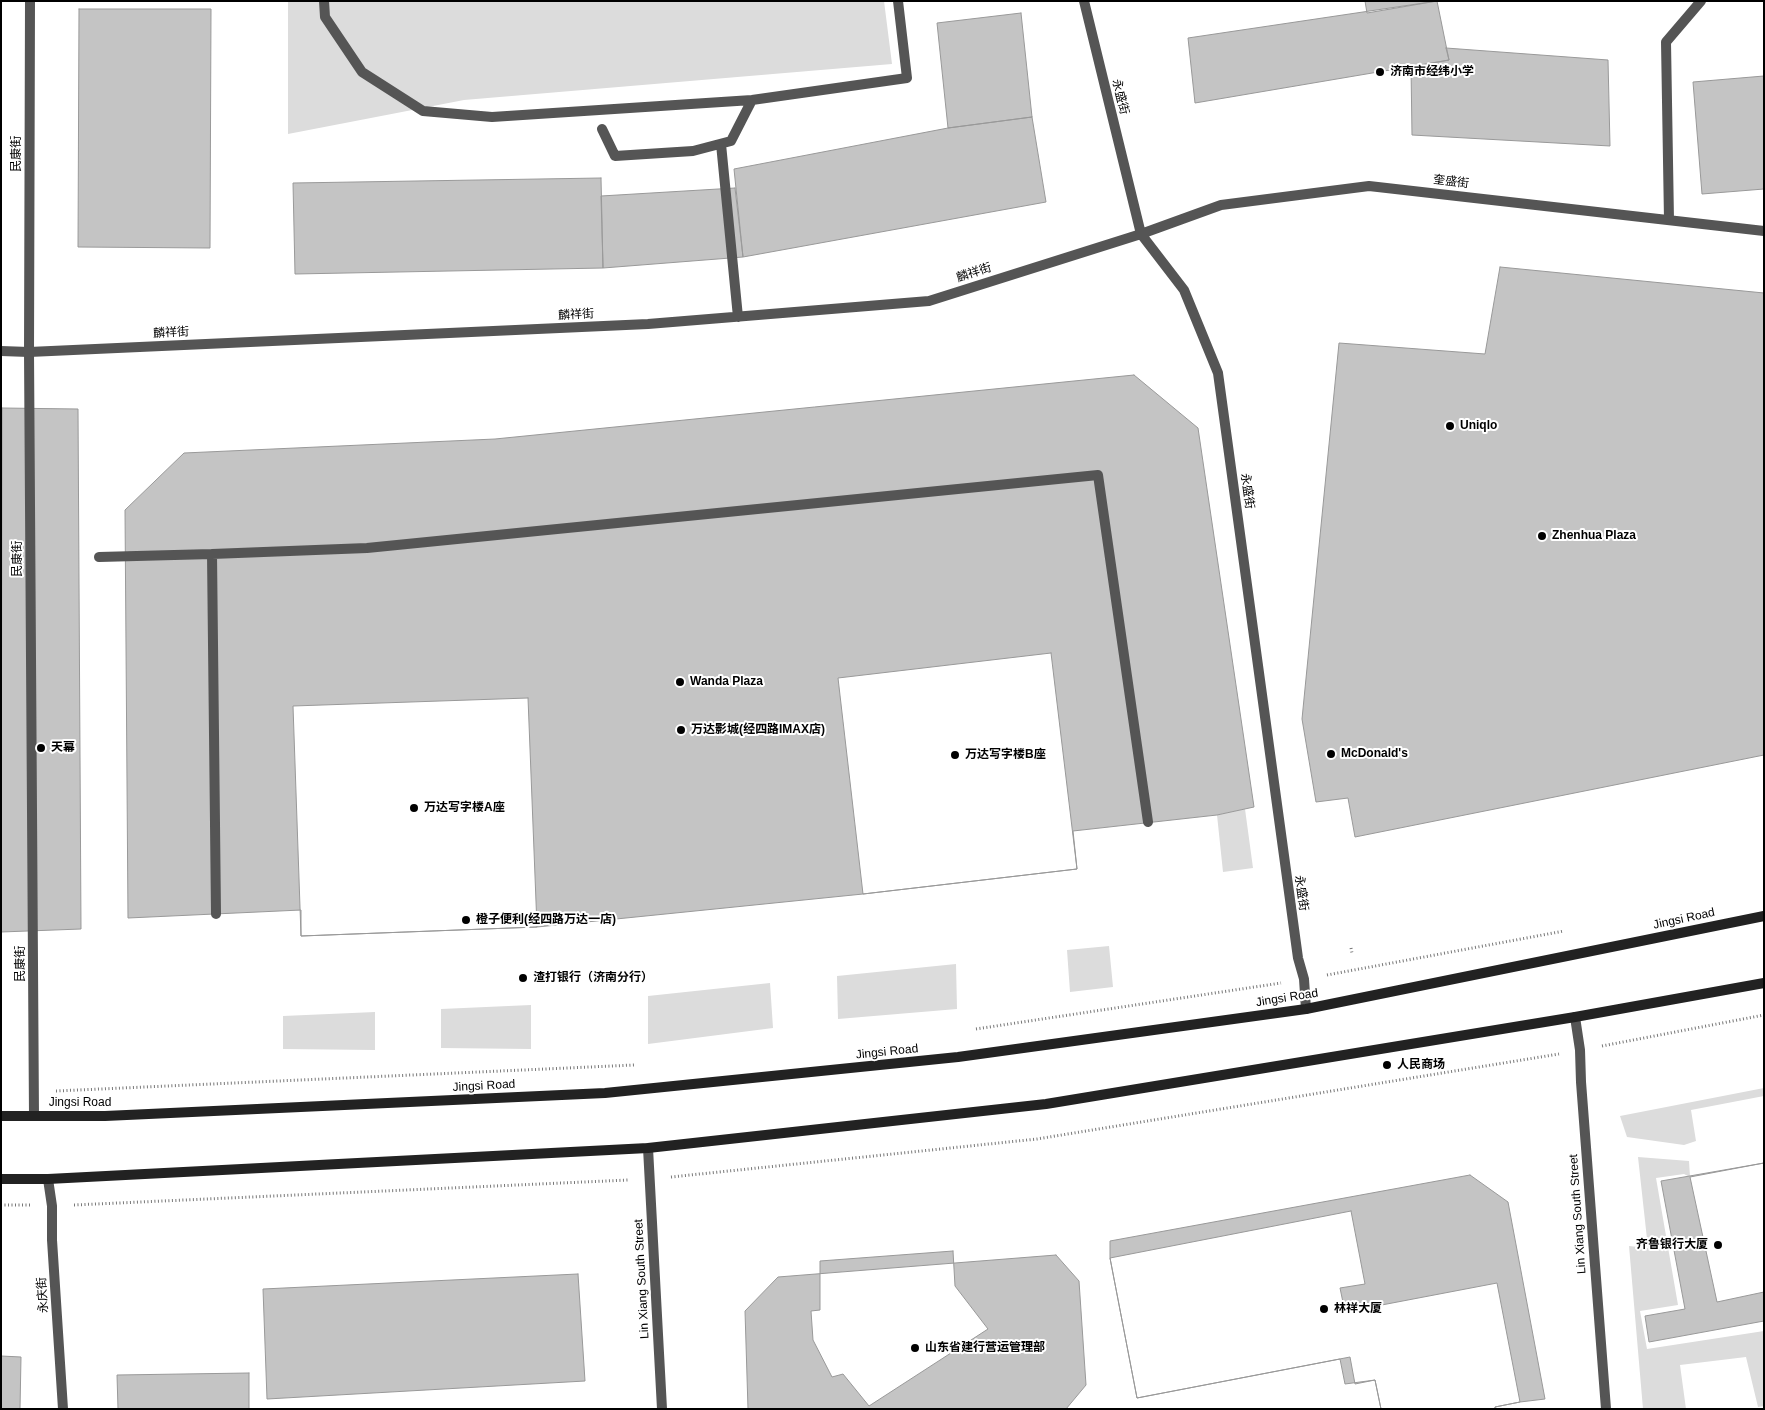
<!DOCTYPE html>
<html>
<head>
<meta charset="utf-8">
<style>
	body { margin:0 }
	#map { position:relative; width:1765px; height:1410px; overflow:hidden; background:#fff; font-family:Helvetica,sans-serif }
	canvas { display:block }
	.frame { position:absolute; inset:0; border:2px solid #000; pointer-events:none }
</style>
</head>
<body>
<div id="map">
<canvas width="1765" height="1410"></canvas>
<div class="frame"></div>
</div>
<script>
const context = document.querySelector('canvas').getContext('2d');
context.lineJoin = 'round';
function fill(path, color) {
  context.fillStyle = color;
  context.fill(path, 'evenodd');
}
function toPath(rows) {
  const path = new Path2D();
  for (const r of rows) {
    path.moveTo(r[0], r[1]);
    for (let i = 2; i < r.length; i += 2) path.lineTo(r[i], r[i + 1]);
  }
  return path;
}
function trace(path, color, width, dash) {
  context.strokeStyle = color;
  context.lineWidth = width;
  context.lineCap = dash ? 'butt' : 'round';
  context.setLineDash(dash || []);
  context.stroke(path);
}
function label(font, color, halo, rows, align = 'center') {
  context.font = font + ' Helvetica,"Noto Sans SC",sans-serif';
  context.lineWidth = 4;
  context.setLineDash([]);
  context.textBaseline = 'middle';
  context.strokeStyle = halo;
  context.fillStyle = color;
  for (const [text, x, y, turn = 0] of rows) {
    context.save();
    context.translate(x, y);
    context.rotate((+turn || 0) * Math.PI / 180);
    context.textAlign = isNaN(turn) ? turn : align;
    if (halo) context.strokeText(text, 0, 0);
    context.fillText(text, 0, 0);
    context.restore();
  }
}
fill(toPath([
	[288,1,884,1,892,64,464,100,288,134],
	[1245,809,1253,868,1223,872,1217,815],
	[1109,946,1113,987,1070,992,1067,950],
	[956,964,957,1009,838,1019,837,976],
	[770,983,773,1028,648,1044,648,996],
	[531,1005,531,1049,441,1048,441,1009],
	[375,1012,375,1050,283,1049,283,1016],
	[1764,1088,1764,1096,1691,1110,1696,1141,1684,1145,1627,1137,1620,1116],
	[1638,1157,1689,1161,1690,1177,1684,1174,1656,1178,1678,1305,1640,1311,1647,1349,1764,1331,1764,1406,1758,1407,1746,1357,1680,1365,1686,1409,1643,1409,1629,1246,1648,1248]
]), '#dcdcdc');
const building = toPath([
	[1365,1,1437,1,1367,13,1365,1],
	[1437,1,1449,60,1195,103,1188,38,1437,1],
	[79,9,211,9,210,248,78,247,79,9],
	[1021,13,1032,117,948,128,937,23,1021,13],
	[1446,48,1608,60,1610,146,1412,135,1411,67,1449,60,1446,48],
	[1764,76,1764,189,1702,194,1693,82,1764,76],
	[1032,117,1046,202,743,257,734,169,948,128,1032,117],
	[601,178,603,268,295,274,293,183,601,178],
	[735,188,743,257,603,268,601,196,735,188],
	[1500,267,1764,293,1764,755,1355,837,1348,798,1316,802,1302,719,1339,343,1485,354,1500,267],
	[1134,375,1198,428,1254,807,1217,815,1073,831,1077,869,863,894,537,927,301,936,301,910,128,918,125,510,184,453,495,439,1134,375],
	[2,408,78,409,81,929,1,932,2,408],
	[1051,653,1077,869,863,894,838,678,1051,653],
	[528,698,537,927,301,936,293,706,528,698],
	[1764,1163,1764,1321,1649,1342,1645,1316,1685,1309,1661,1181,1764,1163],
	[1764,1163,1764,1292,1717,1302,1690,1177,1764,1163],
	[1470,1175,1508,1202,1545,1399,1520,1402,1495,1407,1495,1409,1381,1409,1375,1380,1345,1384,1340,1359,1137,1398,1110,1258,1110,1241,1470,1175],
	[1351,1211,1365,1284,1340,1288,1345,1312,1497,1283,1520,1402,1495,1407,1495,1409,1381,1409,1375,1380,1355,1384,1350,1357,1137,1398,1110,1258,1351,1211],
	[953,1251,955,1286,988,1329,869,1406,843,1374,832,1377,813,1340,811,1311,820,1310,820,1261,953,1251],
	[1056,1255,1079,1281,1086,1385,1066,1409,748,1409,745,1311,778,1277,1056,1255],
	[578,1274,585,1381,267,1399,263,1289,578,1274],
	[1,1356,21,1357,20,1409,1,1409,1,1356],
	[249,1373,249,1409,118,1409,117,1375,249,1373]
]);
fill(building, '#c4c4c4');
trace(building, '#999', 1);
trace(toPath([
	[1351,948,1352,953],
	[1327,975,1564,931],
	[976,1029,1281,983],
	[1602,1046,1764,1015],
	[56,1091,634,1065],
	[671,1177,1037,1139,1559,1054],
	[1,1205,31,1205],
	[74,1205,628,1180]
]), '#777', 3, [1, 2.5]);
trace(toPath([
	[30,1,29,352,34,1116],
	[99,557,212,554],
	[216,914,212,554,367,548,1098,475,1148,822]
]), '#555', 10);
trace(toPath([
	[324,1,325,17,362,72,423,111,492,117,752,100,907,78,898,1],
	[1084,1,1141,234,1184,290,1218,373,1298,958,1304,979,1306,1009],
	[602,129,615,156,693,151,731,141,752,100],
	[721,144,738,317],
	[1669,220,1666,42,1701,1],
	[1,351,29,352,648,324,929,301,1141,234,1221,205,1369,186,1764,231],
	[1575,1017,1580,1050,1581,1082,1606,1409],
	[648,1148,662,1409],
	[48,1179,52,1206,52,1240,63,1409]
]), '#555', 10);
trace(toPath([
	[1,1116,105,1116,605,1093,958,1057,1306,1009,1764,916],
	[1,1179,48,1179,648,1148,1046,1104,1575,1017,1764,983]
]), '#222', 10);
for (const [x, y, r, color] of [
	[1380,72,5,"#000"],
	[1450,426,5,"#000"],
	[1542,536,5,"#000"],
	[680,682,5,"#000"],
	[681,730,5,"#000"],
	[41,748,5,"#000"],
	[1331,754,5,"#000"],
	[955,755,5,"#000"],
	[414,808,5,"#000"],
	[466,920,5,"#000"],
	[523,978,5,"#000"],
	[1387,1065,5,"#000"],
	[1718,1245,5,"#000"],
	[1324,1309,5,"#000"],
	[915,1348,5,"#000"]
]) {
  const dot = new Path2D();
  dot.arc(x, y, r, 0, 2 * Math.PI);
  context.fillStyle = color;
  context.fill(dot);
  trace(dot, '#fff', 2);
}
label('bold 12px', '#000', '#fff', [
	["济南市经纬小学",1390,72],
	["Uniqlo",1460,426],
	["Zhenhua Plaza",1552,536],
	["Wanda Plaza",690,682],
	["万达影城(经四路IMAX店)",691,730],
	["天幕",51,748],
	["McDonald's",1341,754],
	["万达写字楼B座",965,755],
	["万达写字楼A座",424,808],
	["橙子便利(经四路万达一店)",476,920],
	["渣打银行（济南分行）",533,978],
	["人民商场",1397,1065],
	["齐鲁银行大厦",1708,1245,"right"],
	["林祥大厦",1334,1309],
	["山东省建行营运管理部",925,1348]
], 'left');
label('12px', '#000', '#fff', [
	["永盛街",1120,97,76],
	["民康街",17,154,-90],
	["奎盛街",1451,182,7],
	["麟祥街",974,273,-18],
	["麟祥街",576,315,-3],
	["麟祥街",171,333,-3],
	["永盛街",1247,491,82],
	["民康街",18,559,-90],
	["永盛街",1301,893,82],
	["Jingsi Road",1684,919,-12],
	["民康街",21,964,-90],
	["Jingsi Road",1287,998,-9],
	["Jingsi Road",887,1052,-6],
	["Jingsi Road",484,1086,-3],
	["Jingsi Road",80,1103],
	["Lin Xiang South Street",1578,1214,-94],
	["Lin Xiang South Street",642,1279,-93],
	["永庆街",43,1295,-94]
]);
</script>
</body>
</html>
